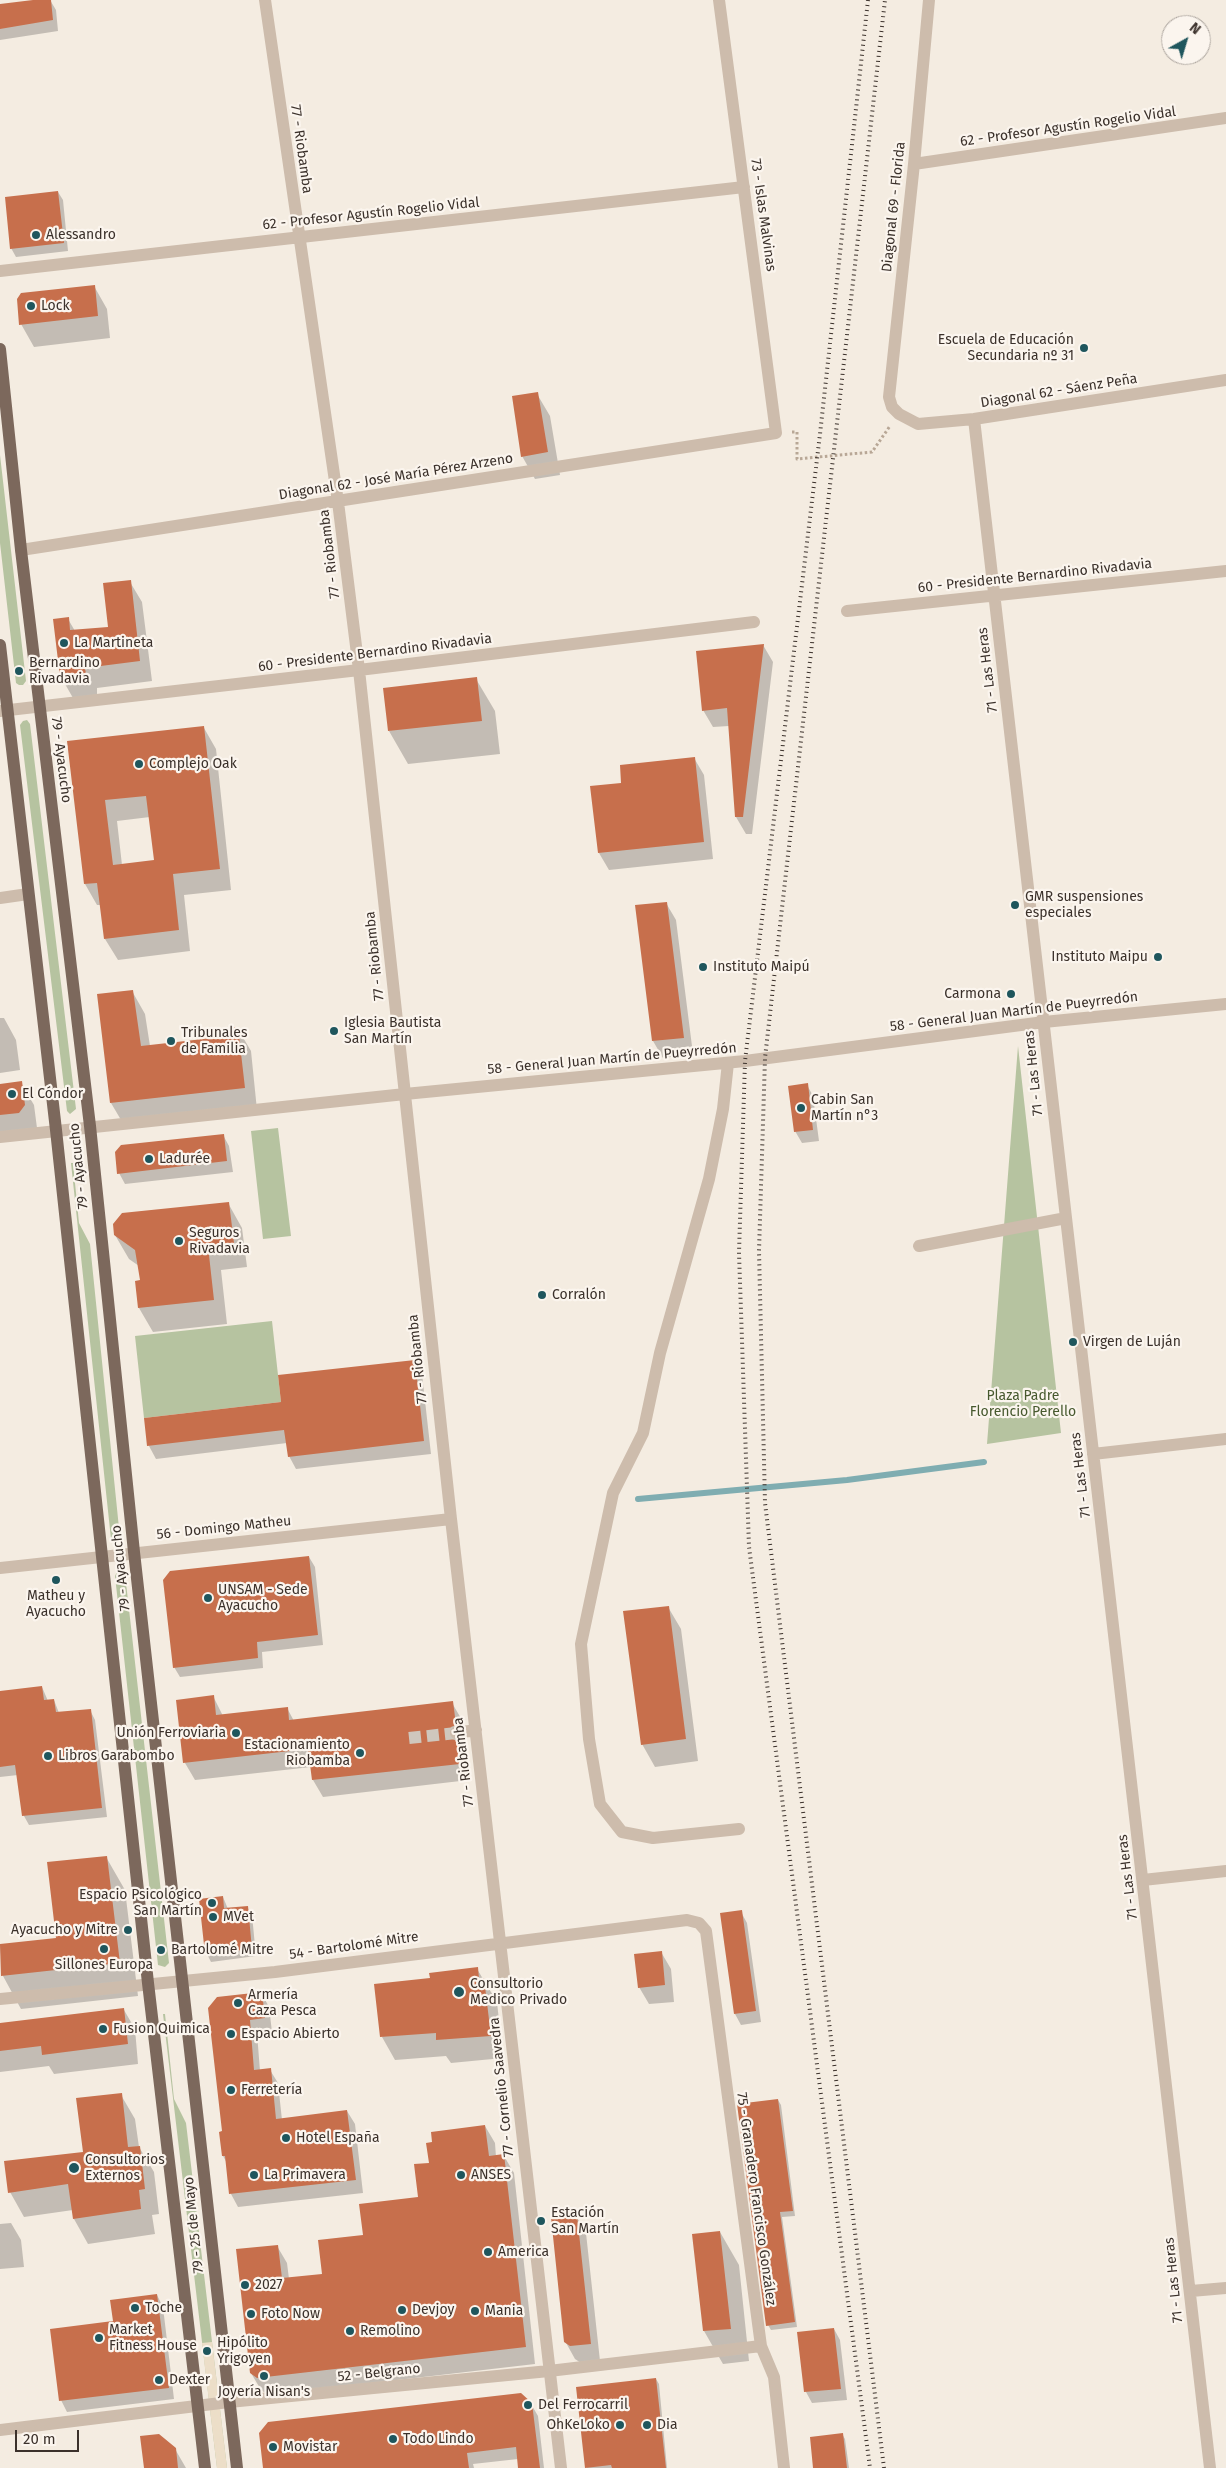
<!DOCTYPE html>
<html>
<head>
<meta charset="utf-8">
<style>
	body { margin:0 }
	#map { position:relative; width:1226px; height:2468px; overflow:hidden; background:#f4ece1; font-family:"Fira Sans",sans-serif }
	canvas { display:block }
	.north { position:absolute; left:1161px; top:15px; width:50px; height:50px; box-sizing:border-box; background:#fbf5ee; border:1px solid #aea7a0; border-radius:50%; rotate:39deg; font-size:14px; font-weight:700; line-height:20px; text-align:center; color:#3b312b }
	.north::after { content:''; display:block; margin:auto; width:18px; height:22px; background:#1f565d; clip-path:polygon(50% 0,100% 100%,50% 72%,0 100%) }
	.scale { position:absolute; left:15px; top:2430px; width:64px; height:22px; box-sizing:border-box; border:2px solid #3b312b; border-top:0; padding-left:6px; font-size:15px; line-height:18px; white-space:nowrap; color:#3b312b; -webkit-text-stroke:4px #fbf5ee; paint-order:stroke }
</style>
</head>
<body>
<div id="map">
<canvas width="1226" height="2468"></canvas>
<div class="north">N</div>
<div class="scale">20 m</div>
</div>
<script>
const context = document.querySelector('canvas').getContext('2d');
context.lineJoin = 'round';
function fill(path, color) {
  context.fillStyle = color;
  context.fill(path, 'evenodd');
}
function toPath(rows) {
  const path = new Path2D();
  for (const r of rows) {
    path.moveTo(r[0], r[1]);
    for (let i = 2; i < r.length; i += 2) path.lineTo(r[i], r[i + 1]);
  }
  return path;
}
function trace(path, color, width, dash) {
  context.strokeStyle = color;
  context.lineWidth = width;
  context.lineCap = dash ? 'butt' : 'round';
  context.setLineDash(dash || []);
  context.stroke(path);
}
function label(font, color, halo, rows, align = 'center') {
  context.font = font + ' "Fira Sans",sans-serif';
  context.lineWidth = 4.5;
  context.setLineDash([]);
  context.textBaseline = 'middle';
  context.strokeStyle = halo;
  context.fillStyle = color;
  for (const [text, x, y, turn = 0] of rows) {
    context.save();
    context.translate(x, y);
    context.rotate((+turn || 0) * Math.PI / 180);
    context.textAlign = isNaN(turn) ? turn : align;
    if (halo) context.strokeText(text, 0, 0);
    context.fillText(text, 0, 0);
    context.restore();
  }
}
fill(toPath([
	[0,455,26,681,23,685,19,685,16,683,0,543],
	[27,720,30,724,76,1109,70,1114,67,1111,20,725,23,721],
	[1018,1046,1061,1433,987,1444],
	[278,1128,291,1236,263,1239,251,1131],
	[71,1163,73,1163,79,1223,90,1244,120,1538,118,1542,111,1539],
	[272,1321,281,1402,144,1418,135,1336],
	[121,1571,125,1574,169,1963,165,1967,158,1965,115,1576,117,1572],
	[163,2014,165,2014,174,2099,186,2123,227,2468,217,2468]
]), '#b6c3a0');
fill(toPath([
	[212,2342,227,2468,217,2468,202,2343]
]), '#ecdec8');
fill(toPath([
	[50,0,56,10,58,31,0,40,0,5],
	[58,192,63,200,68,251,16,257,11,248],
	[94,286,107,309,110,338,34,347,21,324],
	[537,394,550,416,560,475,535,479,522,456],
	[130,582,142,602,152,681,97,688,97,695,73,698,61,677,54,620,68,619,75,631,110,628],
	[763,645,773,662,752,834,746,834,736,817,729,726,713,727,703,710],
	[476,679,495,711,500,754,408,764,389,731],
	[204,728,216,749,231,890,184,895,190,951,118,960,105,939,101,905,97,905,85,884,68,742],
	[150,817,156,861,122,865,117,821],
	[694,758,704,775,713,859,609,870,599,853,592,787,623,784],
	[666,903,676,920,693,1054,663,1058,653,1041],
	[132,991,145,1014,150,1046,213,1039,238,1029,251,1051,257,1110,124,1125,111,1103,98,995],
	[0,1018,4,1018,16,1040,20,1070,0,1073],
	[21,1083,34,1105,37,1128,0,1138,0,1085],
	[807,1085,813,1096,819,1141,802,1143,795,1131],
	[223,1135,229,1146,233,1172,125,1184,119,1173],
	[228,1203,242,1228,247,1267,221,1270,227,1324,153,1332,139,1308,136,1282,141,1281,139,1266,129,1259,115,1235],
	[414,1361,422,1374,431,1454,296,1469,289,1456,287,1443,156,1459,149,1446,146,1419,283,1403],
	[309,1557,315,1567,323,1645,262,1652,263,1668,180,1677,174,1667],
	[668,1607,681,1629,698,1761,655,1767,642,1744],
	[42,1687,48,1701,54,1700,59,1713,90,1710,95,1720,107,1817,29,1825,24,1816,18,1775,0,1777,0,1692],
	[213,1696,223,1716,287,1708,294,1721,452,1703,462,1720,465,1742,459,1746,467,1759,469,1780,323,1797,313,1780,311,1767,195,1780,185,1763],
	[106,1857,125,1890,138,1996,21,2009,3,1976,0,1945,57,1939],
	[223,1897,228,1909,247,1907,252,1915,256,1956,211,1962,207,1954],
	[741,1912,747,1923,761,2022,741,2025,735,2014],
	[661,1952,671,1969,674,2002,649,2004,639,1987],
	[477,1969,497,2002,503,2058,451,2063,446,2056,395,2060,382,2037,431,1979],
	[262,1994,269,2007,272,2032,257,2033,260,2071,270,2070,278,2083,282,2120,347,2111,355,2124,363,2193,238,2207,231,2194,227,2163,223,2156,224,2133,210,2009],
	[124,2010,135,2029,138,2064,54,2074,49,2066,0,2072,0,2024],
	[121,2095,135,2119,139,2147,154,2172,159,2214,152,2215,155,2234,88,2244,74,2219,73,2210,24,2217,10,2192,84,2153],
	[778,2100,781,2105,795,2216,782,2217,797,2327,771,2330,768,2325],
	[485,2126,495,2143,496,2157,504,2156,514,2173,535,2364,268,2395,261,2390,251,2373,277,2246,287,2263,289,2279,323,2275,420,2198,430,2164],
	[576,2216,586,2233,600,2361,581,2363,575,2359,565,2341],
	[11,2223,21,2240,24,2267,0,2269,0,2224],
	[720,2232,739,2265,749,2361,723,2364,704,2331,694,2235],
	[157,2295,163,2307,174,2399,67,2412,61,2400],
	[834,2329,840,2340,847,2400,812,2403,806,2392,799,2333],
	[656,2379,659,2384,667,2468,587,2468,577,2388],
	[531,2404,538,2416,544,2468,519,2468,518,2459,473,2464,474,2468,264,2468],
	[842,2434,845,2439,849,2468,815,2468],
	[175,2449,186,2468,145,2468]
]), '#0003');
trace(toPath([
	[638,1499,847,1480,984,1462]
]), '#7fadb1', 6);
fill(toPath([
	[33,0,51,0,53,20,0,29,0,4],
	[58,191,64,243,10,249,5,197],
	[95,285,98,316,19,325,17,299,21,293],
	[538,392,548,452,521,457,512,396],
	[131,580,140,661,85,668,86,674,60,677,53,619,69,617,70,630,108,627,103,583],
	[764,644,743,817,735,817,727,708,702,711,696,651],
	[477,677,482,721,388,731,383,688],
	[204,726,220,869,173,874,179,930,104,939,97,883,84,884,67,741],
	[146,796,154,860,113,865,105,800],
	[695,757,704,842,598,853,590,786,621,783,620,765],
	[667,902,684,1038,652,1041,635,905],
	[133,990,141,1046,212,1038,211,1030,238,1027,245,1088,110,1103,97,994],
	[22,1081,25,1105,19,1113,0,1115,0,1084],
	[808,1083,813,1130,794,1132,788,1086],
	[224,1134,227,1161,117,1174,115,1152,121,1145],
	[229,1202,234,1243,208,1246,214,1300,138,1308,135,1281,140,1280,135,1250,114,1235,113,1224,122,1213],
	[415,1360,424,1441,288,1457,284,1430,147,1446,144,1418,281,1402,278,1375],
	[309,1556,318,1635,257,1642,258,1658,173,1668,163,1580,170,1571],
	[669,1606,686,1739,641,1745,623,1611],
	[42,1686,44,1700,54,1699,56,1712,91,1709,102,1808,22,1816,15,1765,0,1767,0,1691],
	[214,1695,216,1715,288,1707,289,1720,453,1701,456,1725,451,1727,448,1734,450,1738,457,1741,460,1764,312,1780,308,1749,183,1763,176,1700],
	[107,1856,120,1963,1,1976,0,1944,56,1938,47,1862],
	[223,1896,224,1908,248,1906,252,1949,205,1954,199,1899],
	[742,1910,756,2011,734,2014,720,1913],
	[662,1951,665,1985,638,1988,634,1954],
	[478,1967,479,1979,484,1978,491,2036,436,2040,436,2033,380,2037,374,1984,430,1978,429,1973],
	[262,1992,265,2018,250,2020,254,2070,271,2068,276,2119,347,2110,356,2180,229,2194,225,2156,222,2156,219,2132,222,2131,208,2008,217,1997],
	[124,2008,128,2044,42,2055,41,2046,0,2051,0,2023],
	[122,2093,128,2147,140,2146,145,2189,139,2190,141,2209,73,2219,68,2184,8,2193,4,2161,83,2152,76,2098],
	[778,2099,793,2211,780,2212,795,2322,766,2326,737,2104],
	[485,2125,489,2156,504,2154,526,2347,257,2378,250,2373,236,2249,278,2245,282,2278,322,2274,318,2240,363,2235,359,2204,418,2197,414,2164,429,2163,426,2143,432,2142,431,2132],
	[577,2215,591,2344,570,2346,564,2342,551,2217],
	[720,2231,731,2329,703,2331,692,2234],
	[157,2294,169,2388,59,2401,50,2329,113,2321,110,2300],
	[834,2328,841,2389,804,2392,797,2332],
	[656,2378,666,2468,612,2468,611,2465,585,2468,576,2387],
	[521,2393,532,2403,540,2468,518,2468,516,2447,467,2453,469,2468,263,2468,259,2433,268,2422],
	[843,2433,847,2468,813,2468,810,2437],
	[159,2434,176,2448,178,2468,144,2468,140,2436]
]), '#c76f4c');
trace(toPath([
	[409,1738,456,1733]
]), '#cfc7bd', 12, [12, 6]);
trace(toPath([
	[792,432,797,432,797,459,872,452,890,426]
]), '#b8a796', 3, [2.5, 2.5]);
trace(toPath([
	[265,0,338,502,359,670,451,1519,561,2468],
	[929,0,914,164,889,397,892,407,899,414,918,424,974,419,1226,380],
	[914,164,1226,118],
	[0,271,744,187],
	[974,419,1210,2468],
	[21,550,776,433,719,0],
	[847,611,1226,571],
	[0,711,359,670,754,622],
	[0,898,28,894],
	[728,1063,723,1109,709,1179,660,1353,643,1433,613,1493,581,1644,589,1739,600,1804,622,1832,653,1838,739,1829],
	[0,1137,405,1094,745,1061,1044,1022,1226,1004],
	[919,1246,1066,1218],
	[1093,1454,1226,1439],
	[0,1568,451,1519],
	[456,1733,476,1730],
	[1143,1880,1226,1871],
	[0,1999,275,1972,687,1920,699,1923,706,1931,761,2346,774,2377,784,2468],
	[1191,2291,1226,2288],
	[0,2430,229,2402,549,2371,761,2346]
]), '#cdbcac', 12);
trace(toPath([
	[0,349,21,550,90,1126,134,1552,237,2468],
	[0,645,56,1130,148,1983,205,2468]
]), '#7c685c', 12);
trace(toPath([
	[868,0,820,434,745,1061,739,1253,749,1547,870,2468],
	[884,2468,765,1503,759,1251,765,1058,885,0]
]), '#3b312b', 4, [1, 4]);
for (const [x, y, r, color] of [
	[36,235,5,"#1f565d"],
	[31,306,5,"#1f565d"],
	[1084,348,5,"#1f565d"],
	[64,643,5,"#1f565d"],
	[19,671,5,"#1f565d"],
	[139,764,5,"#1f565d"],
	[1015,905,5,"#1f565d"],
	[1158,957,5,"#1f565d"],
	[703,967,5,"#1f565d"],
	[1011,994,5,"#1f565d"],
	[334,1031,5,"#1f565d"],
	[171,1041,5,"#1f565d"],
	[12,1094,5,"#1f565d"],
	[801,1108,5,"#1f565d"],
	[149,1159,5,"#1f565d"],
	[179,1241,5,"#1f565d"],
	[542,1295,5,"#1f565d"],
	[1073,1342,5,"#1f565d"],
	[56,1580,5,"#1f565d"],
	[208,1598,5,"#1f565d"],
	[236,1733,5,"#1f565d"],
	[360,1753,5,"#1f565d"],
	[48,1756,5,"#1f565d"],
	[212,1903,5,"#1f565d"],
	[213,1917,5,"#1f565d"],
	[128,1930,5,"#1f565d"],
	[104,1949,5,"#1f565d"],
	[161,1950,5,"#1f565d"],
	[459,1992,6,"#1f565d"],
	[238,2003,5,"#1f565d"],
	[103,2029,5,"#1f565d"],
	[231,2034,5,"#1f565d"],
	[231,2090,5,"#1f565d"],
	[286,2138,5,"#1f565d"],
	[74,2168,6,"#1f565d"],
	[254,2175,5,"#1f565d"],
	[461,2175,5,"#1f565d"],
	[541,2221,5,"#1f565d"],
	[488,2252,5,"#1f565d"],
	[245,2285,5,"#1f565d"],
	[135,2308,5,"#1f565d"],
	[402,2310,5,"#1f565d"],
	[475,2311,5,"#1f565d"],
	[251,2314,5,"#1f565d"],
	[350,2331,5,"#1f565d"],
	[99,2338,5,"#1f565d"],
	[207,2351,5,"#1f565d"],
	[264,2376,5,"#1f565d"],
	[159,2380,5,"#1f565d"],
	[528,2405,5,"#1f565d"],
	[620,2425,5,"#1f565d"],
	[647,2425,5,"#1f565d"],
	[393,2439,5,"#1f565d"],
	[273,2447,5,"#1f565d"]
]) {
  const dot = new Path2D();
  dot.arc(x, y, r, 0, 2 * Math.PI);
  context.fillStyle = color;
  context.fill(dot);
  trace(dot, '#fbf5ee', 2);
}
label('14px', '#3b312b', '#fbf5ee', [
	["62 - Profesor Agustín Rogelio Vidal",1068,127,-8],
	["77 - Riobamba",301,149,82],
	["Diagonal 69 - Florida",894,207,-84],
	["62 - Profesor Agustín Rogelio Vidal",371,214,-6],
	["73 - Islas Malvinas",763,215,82],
	["Diagonal 62 - Sáenz Peña",1059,391,-9],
	["Diagonal 62 - José María Pérez Arzeno",396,477,-9],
	["77 - Riobamba",330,554,-97],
	["60 - Presidente Bernardino Rivadavia",1035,576,-6],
	["60 - Presidente Bernardino Rivadavia",375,653,-7],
	["71 - Las Heras",988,670,-97],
	["79 - Ayacucho",61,760,83],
	["77 - Riobamba",375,956,-96],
	["58 - General Juan Martín de Pueyrredón",1014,1012,-7],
	["58 - General Juan Martín de Pueyrredón",612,1059,-5],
	["71 - Las Heras",1034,1073,-96],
	["79 - Ayacucho",79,1166,-96],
	["77 - Riobamba",418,1359,-96],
	["71 - Las Heras",1081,1475,-97],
	["56 - Domingo Matheu",224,1528,-6],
	["79 - Ayacucho",121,1568,-96],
	["77 - Riobamba",464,1762,-97],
	["71 - Las Heras",1128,1877,-97],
	["54 - Bartolomé Mitre",354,1946,-8],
	["77 - Cornelio Saavedra",502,2087,-96],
	["75 - Granadero Francisco González",756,2199,82],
	["79 - 25 de Mayo",194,2225,-96],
	["71 - Las Heras",1174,2280,-96],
	["52 - Belgrano",379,2373,-6]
]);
label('14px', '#3b312b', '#fbf5ee', [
	["Alessandro",46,235],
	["Lock",41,306],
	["Escuela de Educación",1074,340,"right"],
	["Secundaria nº 31",1074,356,"right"],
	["La Martineta",74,643],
	["Bernardino",29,663],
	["Rivadavia",29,679],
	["Complejo Oak",149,764],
	["GMR suspensiones",1025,897],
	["especiales",1025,913],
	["Instituto Maipu",1148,957,"right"],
	["Instituto Maipú",713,967],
	["Carmona",1001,994,"right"],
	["Iglesia Bautista",344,1023],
	["San Martín",344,1039],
	["Tribunales",181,1033],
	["de Familia",181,1049],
	["El Cóndor",22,1094],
	["Cabin San",811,1100],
	["Martín n°3",811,1116],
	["Ladurée",159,1159],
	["Seguros",189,1233],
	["Rivadavia",189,1249],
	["Corralón",552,1295],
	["Virgen de Luján",1083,1342],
	["UNSAM - Sede",218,1590],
	["Ayacucho",218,1606],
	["Matheu y",56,1596,"center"],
	["Ayacucho",56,1612,"center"],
	["Unión Ferroviaria",226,1733,"right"],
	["Estacionamiento",350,1745,"right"],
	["Riobamba",350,1761,"right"],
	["Libros Garabombo",58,1756],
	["Espacio Psicológico",202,1895,"right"],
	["San Martín",202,1911,"right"],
	["MVet",223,1917],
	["Ayacucho y Mitre",118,1930,"right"],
	["Bartolomé Mitre",171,1950],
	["Sillones Europa",104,1965,"center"],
	["Consultorio",470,1984],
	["Medico Privado",470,2000],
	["Armería",248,1995],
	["Caza Pesca",248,2011],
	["Fusion Quimica",113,2029],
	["Espacio Abierto",241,2034],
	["Ferretería",241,2090],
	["Hotel España",296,2138],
	["Consultorios",85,2160],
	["Externos",85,2176],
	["La Primavera",264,2175],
	["ANSES",471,2175],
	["Estación",551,2213],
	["San Martín",551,2229],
	["America",498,2252],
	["2027",255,2285],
	["Toche",145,2308],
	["Devjoy",412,2310],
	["Mania",485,2311],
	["Foto Now",261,2314],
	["Market",109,2330],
	["Fitness House",109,2346],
	["Remolino",360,2331],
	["Hipólito",217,2343],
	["Yrigoyen",217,2359],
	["Dexter",169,2380],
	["Joyería Nisan's",264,2392,"center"],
	["Del Ferrocarril",538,2405],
	["OhKeLoko",610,2425,"right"],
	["Dia",657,2425],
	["Todo Lindo",403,2439],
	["Movistar",283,2447]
], 'left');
label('14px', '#47592e', '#fbf5ee', [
	["Plaza Padre",1023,1396],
	["Florencio Perello",1023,1412]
]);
</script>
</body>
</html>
